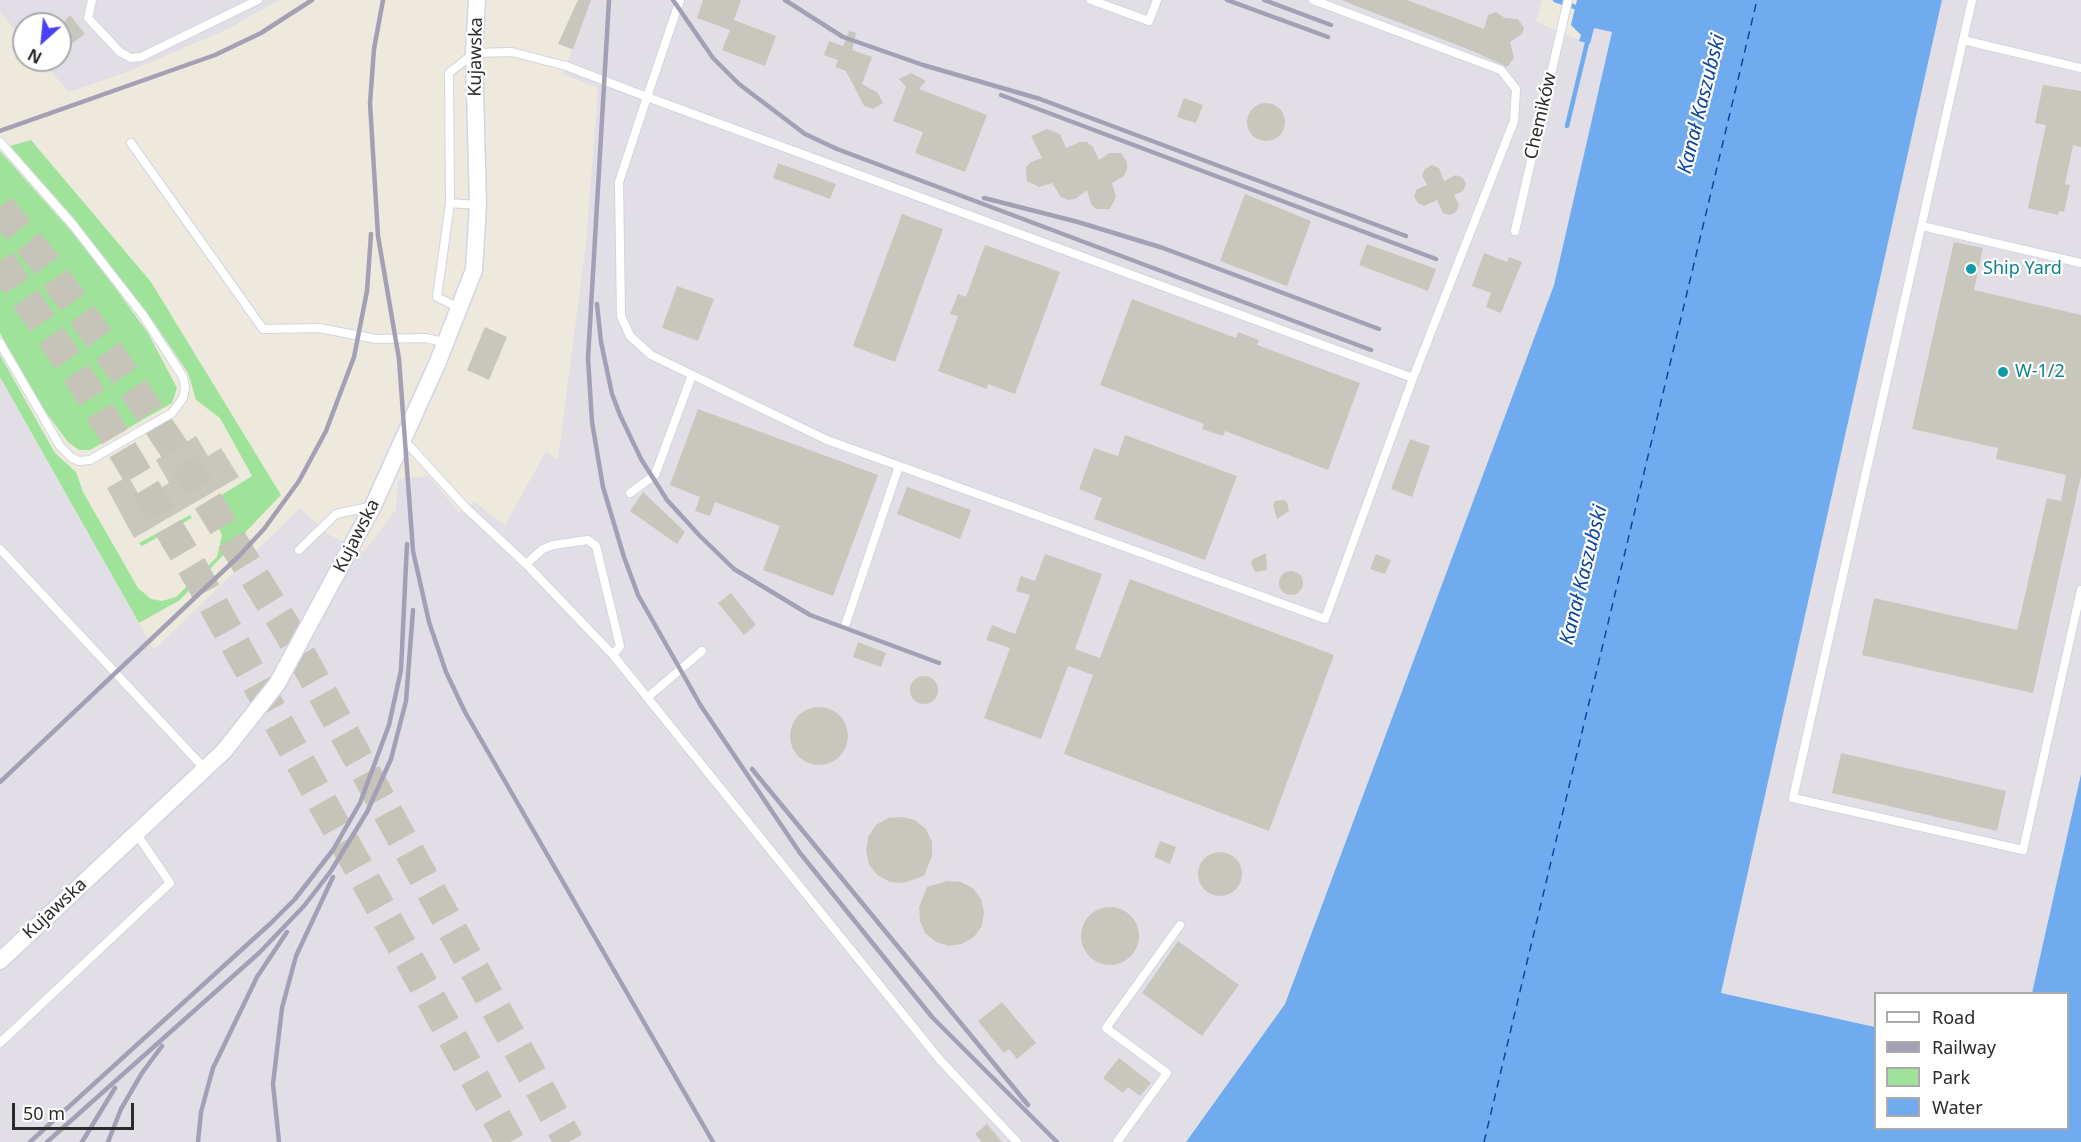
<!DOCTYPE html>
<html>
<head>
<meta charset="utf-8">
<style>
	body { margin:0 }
	#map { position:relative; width:2081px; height:1142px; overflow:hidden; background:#edeadd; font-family:"Noto Sans",sans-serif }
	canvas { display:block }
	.legend { position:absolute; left:1874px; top:992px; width:195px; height:138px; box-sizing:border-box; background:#fff; border:2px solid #aaa; margin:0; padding:8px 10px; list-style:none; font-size:18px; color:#2b2b2b }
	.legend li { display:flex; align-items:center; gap:12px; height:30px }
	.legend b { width:30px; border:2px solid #aaa }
	.north { position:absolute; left:12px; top:12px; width:60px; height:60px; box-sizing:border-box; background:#fff; border:2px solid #aaa; border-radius:50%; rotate:207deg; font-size:16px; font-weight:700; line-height:24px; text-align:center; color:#2b2b2b }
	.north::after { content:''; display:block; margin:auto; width:21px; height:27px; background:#4d3efa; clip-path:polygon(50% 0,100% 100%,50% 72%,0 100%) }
	.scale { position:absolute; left:12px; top:1103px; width:122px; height:27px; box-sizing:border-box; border:3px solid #2b2b2b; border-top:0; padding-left:8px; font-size:18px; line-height:21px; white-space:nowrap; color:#2b2b2b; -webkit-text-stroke:4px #fff; paint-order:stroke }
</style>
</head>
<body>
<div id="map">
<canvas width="2081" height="1142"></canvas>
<ul class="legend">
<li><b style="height:8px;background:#fff"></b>Road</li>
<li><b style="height:8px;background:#a3a0b5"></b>Railway</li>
<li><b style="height:16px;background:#9fe39a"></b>Park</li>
<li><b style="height:16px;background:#71abef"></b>Water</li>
</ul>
<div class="north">N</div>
<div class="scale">50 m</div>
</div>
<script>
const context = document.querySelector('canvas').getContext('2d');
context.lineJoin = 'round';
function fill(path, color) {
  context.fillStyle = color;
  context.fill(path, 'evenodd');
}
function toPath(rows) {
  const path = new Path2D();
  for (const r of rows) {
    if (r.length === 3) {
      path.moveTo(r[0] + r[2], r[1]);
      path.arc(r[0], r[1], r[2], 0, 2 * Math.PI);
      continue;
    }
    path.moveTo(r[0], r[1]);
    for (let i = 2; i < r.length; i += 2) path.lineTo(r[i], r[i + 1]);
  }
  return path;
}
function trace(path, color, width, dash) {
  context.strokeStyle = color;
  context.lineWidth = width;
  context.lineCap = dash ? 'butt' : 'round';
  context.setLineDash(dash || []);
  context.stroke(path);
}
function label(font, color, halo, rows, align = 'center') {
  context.font = font + ' "Noto Sans",sans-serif';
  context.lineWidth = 4.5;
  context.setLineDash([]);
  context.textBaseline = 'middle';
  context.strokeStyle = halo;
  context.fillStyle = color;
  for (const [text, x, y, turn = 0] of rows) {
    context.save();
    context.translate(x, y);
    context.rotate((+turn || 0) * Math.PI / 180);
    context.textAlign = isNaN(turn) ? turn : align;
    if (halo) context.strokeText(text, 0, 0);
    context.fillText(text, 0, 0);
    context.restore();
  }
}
fill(toPath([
	[0,0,279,0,228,29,130,71,69,92,41,60,60,60,60,24,24,24,24,40,0,12],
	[578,0,1542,0,1536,21,1548,27,1579,40,1594,28,1613,32,1554,285,1285,1004,1186,1142,0,1142,0,377,154,650,300,508,328,534,364,552,396,509,398,479,429,476,460,513,474,502,505,525,546,451,558,460,586,242,598,88,563,74,572,50,558,44],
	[1942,0,2081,0,2081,774,2032,993,1876,994,1875,1027,1721,993]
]), '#e2dee5');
fill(toPath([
	[31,140,151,282,281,495,180,600,139,623,0,377,0,355,55,453,76,472,83,492,138,588,151,599,162,601,176,597,217,557,222,535,207,504,252,476,220,418,196,400,188,373,155,324,73,217,10,146],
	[0,151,72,232,116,289,148,333,177,388,172,403,90,450,79,450,68,442,39,403,0,333],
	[190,515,192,518,142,546,139,543]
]), '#9fe39a');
fill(toPath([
	[1577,0,1942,0,1721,993,1875,1027,1876,1128,2068,1128,2068,994,2032,993,2081,774,2081,1142,1186,1142,1285,1004,1554,285,1612,32,1594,28,1590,44,1579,41,1581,35,1571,25]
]), '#71abef');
trace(toPath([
	[1555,0,1581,9],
	[1567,126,1587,43]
]), '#71abef', 4.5);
trace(toPath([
	[1484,1142,1757,0]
]), '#0e459d', 1.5, [8, 6]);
fill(toPath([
	[578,0,591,0,573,49,558,44],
	[703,0,741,0,734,20,776,36,765,66,722,50,730,30,697,18],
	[1341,0,1407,0,1484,29,1488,15,1496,12,1505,18,1518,19,1524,28,1522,34,1510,42,1514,58,1507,67,1475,52],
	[70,15,85,34,73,43,60,27],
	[849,31,856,33,852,50,872,57,862,84,878,93,883,103,873,109,864,106,846,71,835,67,838,60,824,55,829,41,843,46],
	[911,73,926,81,919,89,987,115,965,172,915,153,923,132,893,121,906,87,899,79],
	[2043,85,2081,91,2081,147,2073,145,2065,184,2070,185,2064,212,2059,211,2058,215,2028,208,2046,125,2035,123],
	[1184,98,1203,105,1196,123,1177,117],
	[1266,122,19],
	[1047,129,1060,134,1066,148,1080,142,1087,142,1093,147,1099,160,1109,153,1121,153,1127,162,1127,169,1124,176,1112,183,1116,197,1110,209,1096,209,1091,204,1087,190,1075,199,1068,200,1061,197,1052,183,1039,187,1027,181,1026,167,1031,162,1042,158,1031,136],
	[778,163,836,184,830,199,773,178],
	[1432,165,1439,168,1444,181,1456,175,1463,178,1466,184,1463,191,1454,195,1459,205,1456,212,1450,215,1443,213,1437,200,1424,206,1418,203,1414,196,1417,189,1427,185,1422,175,1425,169],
	[1245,194,1311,221,1287,286,1220,261],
	[902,214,943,229,895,362,853,346],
	[1954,242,1983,248,1974,290,2081,315,2081,476,2033,693,1862,655,1874,598,2017,630,2047,498,2061,501,2066,475,1996,459,1998,448,1912,429],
	[1367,244,1436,269,1428,291,1359,265],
	[985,245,1060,272,1015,394,988,384,987,389,938,371,958,316,950,314,958,294,966,297],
	[1484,253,1507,262,1509,257,1522,262,1501,313,1486,307,1491,293,1472,286],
	[677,286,714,299,698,341,662,328],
	[1132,299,1236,338,1238,332,1259,340,1257,345,1360,383,1328,470,1225,431,1223,436,1202,429,1204,424,1100,385],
	[485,327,507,337,489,380,467,370],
	[698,409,878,475,833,596,763,570,780,526,715,502,710,516,695,511,700,497,670,485],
	[1125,435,1237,476,1205,560,1094,519,1102,498,1079,489,1094,448,1118,456],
	[196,436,208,456,221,448,239,477,134,538,107,488,128,476,142,500,169,483,156,460],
	[1410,439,1430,446,1412,497,1391,489],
	[907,487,971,510,960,539,897,514],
	[643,492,685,532,677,544,630,511],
	[1284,500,1287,502,1289,511,1277,519,1273,505,1275,501],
	[1266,553,1267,570,1255,572,1251,563,1253,559],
	[1045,554,1102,574,1075,649,1100,658,1130,579,1334,655,1269,831,1064,754,1093,675,1068,666,1041,739,984,718,1010,648,986,640,992,625,1015,634,1030,595,1016,591,1021,576,1035,581],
	[1376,554,1391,560,1385,574,1370,569],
	[1291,583,12],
	[731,593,756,625,744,635,718,603],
	[858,642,886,653,881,667,853,657],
	[924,690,14],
	[819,736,29],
	[1841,753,2006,791,1997,831,1832,793],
	[902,817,915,820,926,829,932,842,932,856,924,876,903,883,890,882,877,875,869,864,866,851,868,837,876,825,888,818],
	[1160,841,1176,847,1170,864,1154,857],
	[1220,874,22],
	[947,881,961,882,973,888,981,899,984,912,982,926,974,937,962,944,949,946,936,942,925,933,920,921,919,907,927,887],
	[1110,936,29],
	[1178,941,1239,985,1202,1036,1142,993],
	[1002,1002,1036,1043,1017,1059,1009,1049,1004,1053,978,1021],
	[1119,1058,1151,1083,1140,1096,1128,1087,1123,1093,1103,1078],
	[987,1124,1002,1142,982,1142,975,1134]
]), '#c8c7bd');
trace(toPath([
	[0,207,42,259,109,352,191,474,288,631,569,1142],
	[0,261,83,383,198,577,510,1142]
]), '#c6c4b9', 30, [30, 15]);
const lane = toPath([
	[92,0,88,18,120,52,131,58,141,57,258,0],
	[1091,0,1149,21,1157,0],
	[1313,0,1501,70,1516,89,1514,121,1413,378],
	[1972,0,1793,798,2023,850,2081,590],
	[1963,40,2081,68],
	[0,142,73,225,143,315,183,377,185,388,183,398,172,413,90,460,79,461,72,458,60,446,0,343],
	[131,143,263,329,319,328,376,339,426,338,446,343],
	[450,203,478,205],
	[1922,226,2081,263],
	[1515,231,1568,0],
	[459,308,437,297,450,203,449,73,474,53,512,52,566,66,647,97,1413,378,1325,619,827,440,651,355,630,336,621,316,619,182,647,97,680,0],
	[404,440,466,508,526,564,613,655,940,1060,1017,1142],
	[630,493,655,475,692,375],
	[0,549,204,768],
	[299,550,336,514,373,506],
	[526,564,543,549,553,545,588,540,596,546,620,646,613,655],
	[846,623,899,466],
	[648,697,702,651],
	[0,1043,170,883,136,833],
	[1117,1142,1167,1073,1106,1028,1180,925]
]);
const street = toPath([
	[0,961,224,751,277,684,373,506,437,364,474,270,478,205,474,53,477,0]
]);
trace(lane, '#d4d3e4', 10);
trace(street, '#d4d3e4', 19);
trace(lane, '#fff', 8);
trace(street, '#fff', 16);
trace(toPath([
	[383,0,374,49,370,103,378,236,399,359,413,551,429,622,446,672,465,712,713,1142],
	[609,0,588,358,592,422,603,487,624,557,638,595,701,706,800,853,932,1017,1057,1142],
	[673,0,713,58,739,84,805,134,837,149,1371,350],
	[785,0,843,37,923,65,1040,99,1406,236],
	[1227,0,1328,37],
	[1264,0,1331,25],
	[1001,95,1436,259],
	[0,131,215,55,261,33,312,0],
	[984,198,1078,222,1163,248,1379,329],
	[597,304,601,342,612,394,620,415,641,459,667,500,700,536,734,569,810,615,939,663],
	[752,769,1028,1105],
	[0,782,238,557,264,529,299,481,326,431,354,357,367,291,371,234],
	[30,1142,271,923,295,899,333,850,360,803,389,725,401,670,407,544],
	[47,1142,259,953,304,906,331,871,367,812,391,759,406,701,413,610],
	[82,1142,115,1088],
	[108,1142,121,1109,142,1073,162,1046],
	[198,1142,201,1112,213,1068,257,977,287,932],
	[279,1142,273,1084,282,1008,296,956,333,877]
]), '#a3a0b5', 4.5);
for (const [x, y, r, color] of [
	[1971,269,6,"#0f9aa8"],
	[2003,372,6,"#0f9aa8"]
]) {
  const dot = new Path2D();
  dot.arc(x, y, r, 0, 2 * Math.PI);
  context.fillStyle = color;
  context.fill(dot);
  trace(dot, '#fff', 2);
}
label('18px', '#2b2b2b', '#fff', [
	["Kujawska",476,57,-89],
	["Chemików",1541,116,-77],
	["Kujawska",357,536,-63],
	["Kujawska",55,909,-43]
]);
label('18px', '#0d838f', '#fff', [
	["Ship Yard",1983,269],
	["W-1/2",2015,372]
], 'left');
label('italic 20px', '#0e459d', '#fff', [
	["Kanał Kaszubski",1702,104,-76],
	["Kanał Kaszubski",1584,575,-76]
]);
</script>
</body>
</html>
